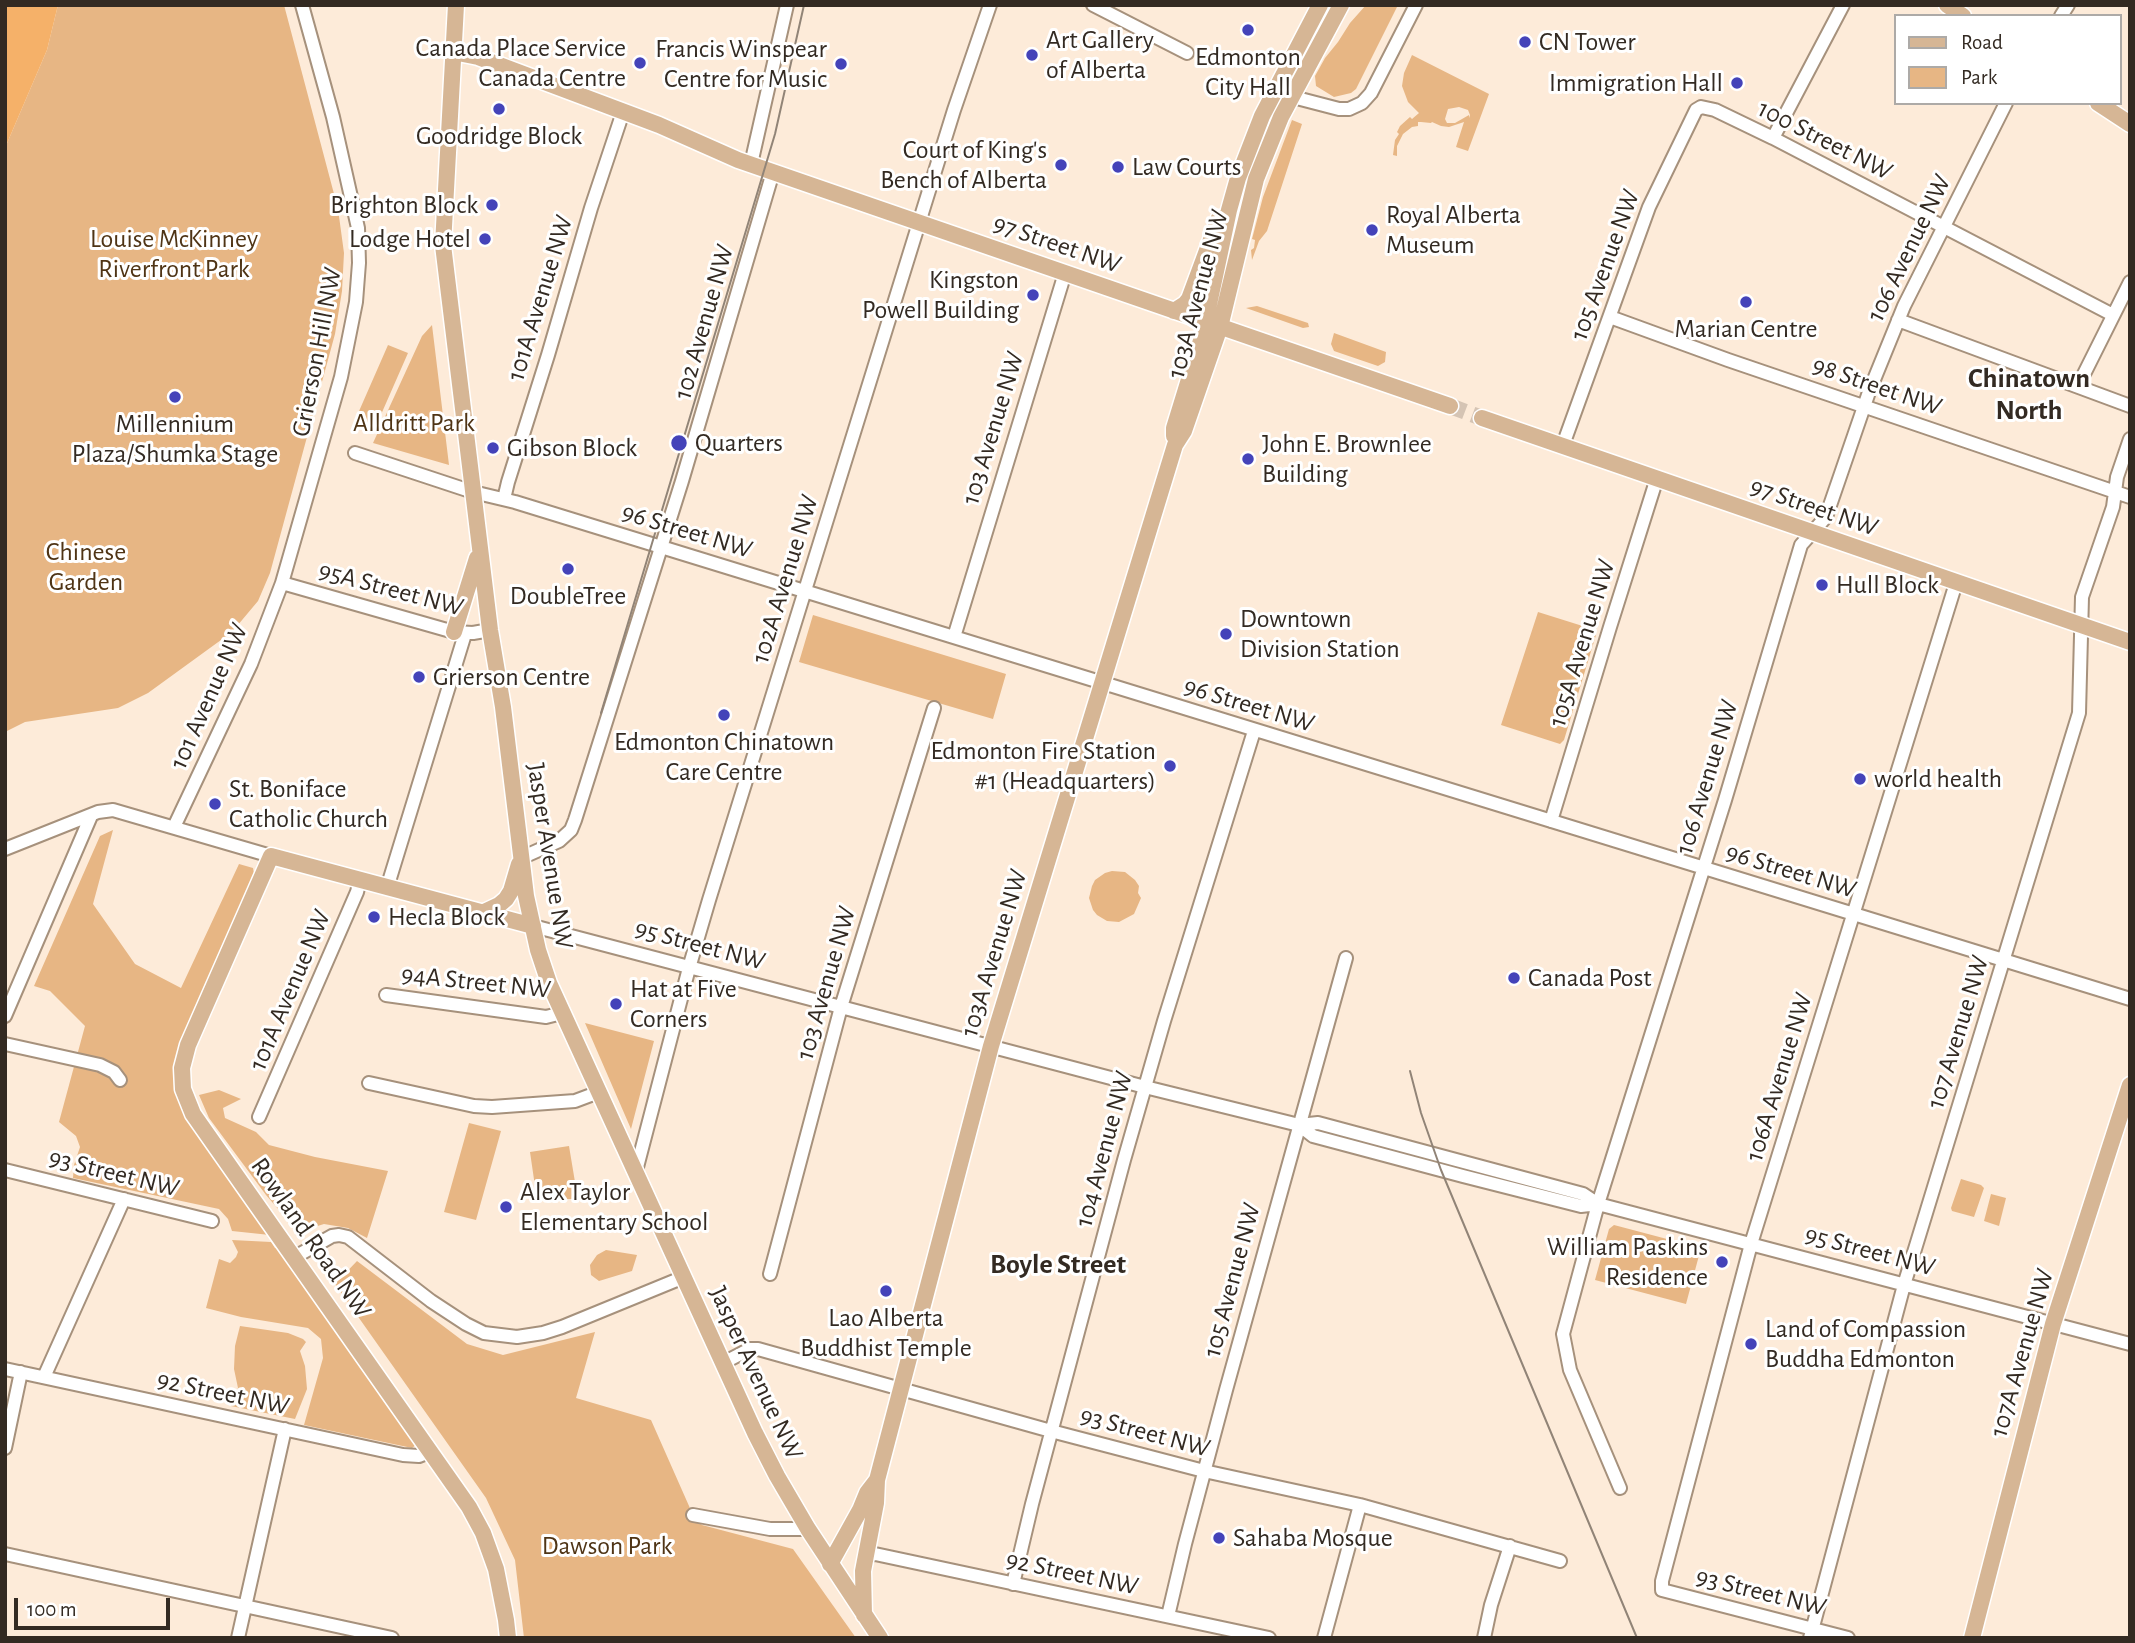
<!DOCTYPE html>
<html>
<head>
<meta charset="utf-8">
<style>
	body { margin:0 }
	#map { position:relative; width:2135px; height:1643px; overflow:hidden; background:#fdebd9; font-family:"Alegreya Sans",sans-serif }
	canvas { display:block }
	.frame { position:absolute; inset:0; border:7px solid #332a22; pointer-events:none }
	.legend { position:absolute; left:1894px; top:14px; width:228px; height:91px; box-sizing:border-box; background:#fff; border:2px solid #adaaa7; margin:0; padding:9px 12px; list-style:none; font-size:21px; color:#332a22 }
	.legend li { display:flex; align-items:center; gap:14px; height:35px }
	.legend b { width:35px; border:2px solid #adaaa7 }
	.scale { position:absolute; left:14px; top:1598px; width:156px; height:32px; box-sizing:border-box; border:4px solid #332a22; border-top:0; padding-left:9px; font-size:21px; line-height:24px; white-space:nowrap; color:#332a22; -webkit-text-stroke:5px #fff; paint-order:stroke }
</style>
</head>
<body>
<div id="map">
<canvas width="2135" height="1643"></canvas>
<div class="frame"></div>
<ul class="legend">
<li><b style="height:9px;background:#d6b695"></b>Road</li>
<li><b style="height:19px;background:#e7b684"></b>Park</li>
</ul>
<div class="scale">100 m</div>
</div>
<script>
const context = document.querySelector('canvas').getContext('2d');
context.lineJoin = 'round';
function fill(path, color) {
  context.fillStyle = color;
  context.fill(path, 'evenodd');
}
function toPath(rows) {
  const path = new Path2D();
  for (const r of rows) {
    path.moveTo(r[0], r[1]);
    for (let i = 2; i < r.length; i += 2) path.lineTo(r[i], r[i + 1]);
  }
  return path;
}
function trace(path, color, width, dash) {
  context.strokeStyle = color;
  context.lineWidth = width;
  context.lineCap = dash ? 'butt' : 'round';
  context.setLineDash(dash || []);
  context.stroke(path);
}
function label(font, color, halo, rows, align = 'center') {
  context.font = font + ' "Alegreya Sans",sans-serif';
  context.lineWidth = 6;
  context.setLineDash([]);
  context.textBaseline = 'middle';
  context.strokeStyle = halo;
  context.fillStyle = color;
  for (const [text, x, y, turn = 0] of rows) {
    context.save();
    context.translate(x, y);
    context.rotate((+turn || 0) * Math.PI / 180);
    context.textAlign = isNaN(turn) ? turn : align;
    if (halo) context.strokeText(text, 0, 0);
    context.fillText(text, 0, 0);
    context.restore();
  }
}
fill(toPath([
	[58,5,284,5,338,209,344,253,342,291,335,334,270,573,258,601,232,632,148,693,118,708,25,722,5,732,5,148,47,50],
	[1366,5,1398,5,1356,89,1351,93,1334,97,1316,86,1315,76,1325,58,1338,42,1350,23],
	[1412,55,1489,94,1468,151,1456,147,1464,122,1449,127,1441,126,1432,122,1431,123,1421,122,1418,122,1418,126,1412,127,1403,134,1397,146,1397,156,1393,155,1395,140,1399,134,1397,132,1400,126,1410,117,1412,119,1419,113,1408,102,1402,86,1404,73],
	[1459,107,1468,110,1470,115,1470,118,1469,115,1455,123,1447,123,1445,119,1448,109],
	[1292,120,1302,124,1267,231,1259,241,1252,260,1251,250,1254,248,1255,240,1252,239,1263,197],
	[1257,306,1308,323,1309,327,1303,328,1246,308],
	[432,325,449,465,373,443,422,336],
	[1334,333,1386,352,1385,362,1378,366,1334,351,1331,344],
	[388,345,408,353,376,426,356,418],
	[1538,612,1589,628,1596,635,1564,740,1560,744,1501,725],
	[813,615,1006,674,993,719,799,662],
	[113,830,93,904,135,964,181,988,239,864,253,868,255,879,174,1070,176,1092,182,1110,270,1235,232,1231,228,1219,219,1209,73,1178,74,1165,80,1147,76,1136,59,1122,85,1026,50,991,34,986,100,836],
	[1112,871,1125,872,1135,880,1139,886,1138,893,1141,898,1134,914,1119,922,1107,921,1097,915,1093,910,1089,898,1092,886,1095,880,1105,873],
	[585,1023,654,1041,631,1129],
	[219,1090,241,1099,223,1108,225,1118,256,1132,269,1145,315,1157,388,1171,367,1238,348,1228,324,1224,298,1232,266,1195,209,1118,199,1095],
	[469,1123,501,1131,476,1220,444,1212],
	[569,1146,577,1194,572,1199,537,1200,530,1152],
	[1961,1179,1981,1185,1984,1188,1974,1217,1952,1211,1951,1208],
	[1991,1194,2006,1198,1999,1226,1984,1221],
	[1614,1225,1701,1248,1686,1304,1595,1280,1609,1229],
	[232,1240,271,1242,275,1248,280,1249,416,1441,416,1445,412,1448,304,1425,323,1358,321,1339,308,1328,241,1317,206,1308,219,1259,230,1263,236,1257,238,1252],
	[606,1250,637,1255,632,1271,599,1281,591,1275,590,1265,597,1255],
	[357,1261,467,1344,503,1355,595,1332,576,1398,651,1420,693,1515,702,1525,793,1549,856,1638,524,1638,515,1560,486,1498,335,1284],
	[240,1326,288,1333,303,1339,306,1342,300,1351,305,1366,307,1389,295,1419,231,1406,238,1388,234,1369,235,1346]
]), '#e7b684');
fill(toPath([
	[5,5,58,5,47,50,5,148]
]), '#f5b169');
trace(toPath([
	[1450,406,1482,418]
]), '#d5c4b4', 16, [16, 8]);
const minor = toPath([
	[1093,5,1187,53],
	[2061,16,2068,5],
	[1285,95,1339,109,1349,109,1362,103,1371,93,1416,5],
	[1773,138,1843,5],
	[751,164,787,5],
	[1610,317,1728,360,2130,497],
	[1898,320,2130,406],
	[2078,386,2130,282],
	[1563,445,1649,207,1696,110,1701,107,1715,110,1773,138,2113,315],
	[355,453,473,492,515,502,2130,999],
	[504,499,508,482,548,355,591,208,623,112],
	[282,583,454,632,473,633,490,630],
	[954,637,1065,273],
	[1551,821,1610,627,1657,478],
	[174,827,251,664,282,583,341,377,356,302,359,263,358,228,333,117,302,5],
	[5,849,98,812,113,810,271,856],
	[521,858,559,841,571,830,575,820,682,481,773,172],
	[387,888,465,634],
	[533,926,1145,1087,1299,1125,1318,1123,1583,1194,1598,1204,2130,1344],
	[386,995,546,1017,562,1013],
	[5,1016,91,816],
	[5,1044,100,1065,114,1072,120,1080],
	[369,1083,474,1106,492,1107,575,1101,599,1092],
	[259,1117,357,892,360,880],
	[1299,1125,1313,1136,1463,1176,1581,1206,1598,1204],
	[5,1170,212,1221],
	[636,1171,689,968,709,900,954,110,990,5],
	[295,1257,332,1236,339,1235,348,1237,431,1301,466,1324,484,1333,517,1337,543,1333,562,1327,684,1277],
	[770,1274,841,1007,934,708],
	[723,1363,750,1349,758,1349,1051,1431,1204,1471,1360,1505,1560,1561],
	[5,1369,403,1455,419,1456,431,1451],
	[44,1377,124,1199],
	[5,1448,21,1372],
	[1620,1488,1570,1370,1563,1334,1598,1204,1725,800,1801,545,1826,517,1869,392,1904,306,2006,103],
	[693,1515,770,1529,808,1529],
	[5,1554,392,1638],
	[866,1556,875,1554,1269,1638],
	[1013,1584,1032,1504,1124,1160,1164,1021,1254,731],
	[1168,1616,1185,1544,1226,1390,1346,958],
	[238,1638,285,1429],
	[1324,1638,1360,1505],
	[1484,1638,1491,1605,1510,1546],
	[1810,1638,1904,1285,2079,713,2082,597,2113,507,2117,477,2130,439],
	[1848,1638,1662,1590,1662,1581,1751,1244,1956,583]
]);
const major = toPath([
	[456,5,443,245,490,630,503,707,526,896,538,950,549,983,755,1433,777,1476,808,1529,880,1638],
	[1947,5,1963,16],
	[453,52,478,57,659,125,738,160,1450,406],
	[2098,103,2130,124],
	[1174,311,1185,304,1189,299,1219,218],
	[1482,418,2130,642],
	[1174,436,1174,428,1202,337,1229,210,1238,178,1262,116,1320,5],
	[454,632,477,558],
	[482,913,499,905,506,899,511,891,519,864],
	[830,1564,860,1510,867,1493,877,1480],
	[864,1615,863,1571,876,1503,877,1480,991,1046,1175,445,1184,431,1220,327,1256,179,1281,117,1341,5],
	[508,1638,506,1620,496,1569,483,1533,469,1507,193,1114,183,1089,182,1068,188,1045,271,856,533,926],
	[1972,1638,2053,1324,2130,1085]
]);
trace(minor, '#a6917c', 16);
trace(major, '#fff', 19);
trace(minor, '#fff', 12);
trace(major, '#d6b695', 16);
trace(toPath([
	[601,713,775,134,804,5],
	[1410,1071,1421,1113,1441,1170,1637,1638]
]), '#918477', 2);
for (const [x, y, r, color] of [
	[1248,30,7,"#4443b9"],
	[1525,42,7,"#4443b9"],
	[1032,55,7,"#4443b9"],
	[640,63,7,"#4443b9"],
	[841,64,7,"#4443b9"],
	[1737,83,7,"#4443b9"],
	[499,109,7,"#4443b9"],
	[1061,165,7,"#4443b9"],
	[1118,167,7,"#4443b9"],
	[492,205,7,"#4443b9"],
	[1372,230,7,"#4443b9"],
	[485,239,7,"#4443b9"],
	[1033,295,7,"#4443b9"],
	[1746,302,7,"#4443b9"],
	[175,397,7,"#4443b9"],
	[679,443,9,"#4443b9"],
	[493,448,7,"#4443b9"],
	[1248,459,7,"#4443b9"],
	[568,569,7,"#4443b9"],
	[1822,585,7,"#4443b9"],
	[1226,634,7,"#4443b9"],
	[419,677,7,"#4443b9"],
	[724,715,7,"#4443b9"],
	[1170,766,7,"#4443b9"],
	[1860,779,7,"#4443b9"],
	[215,804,7,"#4443b9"],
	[374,917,7,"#4443b9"],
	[1514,978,7,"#4443b9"],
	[616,1004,7,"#4443b9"],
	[506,1207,7,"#4443b9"],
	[1722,1262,7,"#4443b9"],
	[886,1291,7,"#4443b9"],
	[1751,1344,7,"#4443b9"],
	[1219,1538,7,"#4443b9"]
]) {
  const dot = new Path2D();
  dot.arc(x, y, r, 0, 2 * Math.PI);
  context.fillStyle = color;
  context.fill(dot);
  trace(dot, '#fff', 2.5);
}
label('26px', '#332a22', '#fff', [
	["Art Gallery",1046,40],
	["of Alberta",1046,70],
	["CN Tower",1539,42],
	["Canada Place Service",626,48,"right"],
	["Canada Centre",626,78,"right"],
	["Francis Winspear",827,49,"right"],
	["Centre for Music",827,79,"right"],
	["Edmonton",1248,57,"center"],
	["City Hall",1248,87,"center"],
	["Immigration Hall",1723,83,"right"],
	["Goodridge Block",499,136,"center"],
	["Court of King's",1047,150,"right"],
	["Bench of Alberta",1047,180,"right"],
	["Law Courts",1132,167],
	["Brighton Block",478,205,"right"],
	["Royal Alberta",1386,215],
	["Museum",1386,245],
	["Lodge Hotel",471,239,"right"],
	["Kingston",1019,280,"right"],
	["Powell Building",1019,310,"right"],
	["Marian Centre",1746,329,"center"],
	["Millennium",175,424,"center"],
	["Plaza/Shumka Stage",175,454,"center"],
	["Quarters",695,443],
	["John E. Brownlee",1262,444],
	["Building",1262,474],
	["Gibson Block",507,448],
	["Hull Block",1836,585],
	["DoubleTree",568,596,"center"],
	["Downtown",1240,619],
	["Division Station",1240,649],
	["Grierson Centre",433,677],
	["Edmonton Chinatown",724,742,"center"],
	["Care Centre",724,772,"center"],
	["Edmonton Fire Station",1156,751,"right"],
	["#1 (Headquarters)",1156,781,"right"],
	["world health",1874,779],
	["St. Boniface",229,789],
	["Catholic Church",229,819],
	["Hecla Block",388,917],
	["Canada Post",1528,978],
	["Hat at Five",630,989],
	["Corners",630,1019],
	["Alex Taylor",520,1192],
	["Elementary School",520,1222],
	["William Paskins",1708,1247,"right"],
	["Residence",1708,1277,"right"],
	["Lao Alberta",886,1318,"center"],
	["Buddhist Temple",886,1348,"center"],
	["Land of Compassion",1765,1329],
	["Buddha Edmonton",1765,1359],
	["Sahaba Mosque",1233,1538]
], 'left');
label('26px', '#332a22', '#fff', [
	["100 Street NW",1825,140,27],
	["97 Street NW",1057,244,19],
	["106 Avenue NW",1909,248,-64],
	["105 Avenue NW",1605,265,-70],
	["103A Avenue NW",1198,294,-75],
	["101A Avenue NW",540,298,-73],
	["102 Avenue NW",704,322,-74],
	["Grierson Hill NW",317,352,-79],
	["98 Street NW",1877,386,19],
	["103 Avenue NW",993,428,-73],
	["97 Street NW",1814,507,19],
	["96 Street NW",687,531,17],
	["102A Avenue NW",785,579,-73],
	["95A Street NW",391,589,15],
	["105A Avenue NW",1582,643,-73],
	["101 Avenue NW",209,696,-66],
	["96 Street NW",1249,705,17],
	["106 Avenue NW",1707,777,-73],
	["Jasper Avenue NW",550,856,81],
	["96 Street NW",1791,871,17],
	["95 Street NW",700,945,15],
	["103A Avenue NW",994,953,-73],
	["94A Street NW",476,982,6],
	["103 Avenue NW",826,983,-74],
	["101A Avenue NW",290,990,-67],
	["107 Avenue NW",1958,1032,-73],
	["106A Avenue NW",1779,1077,-73],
	["104 Avenue NW",1104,1149,-75],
	["93 Street NW",114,1173,14],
	["Rowland Road NW",311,1238,55],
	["95 Street NW",1870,1251,15],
	["105 Avenue NW",1232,1280,-75],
	["107A Avenue NW",2022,1353,-74],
	["Jasper Avenue NW",756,1373,65],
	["92 Street NW",223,1393,12],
	["93 Street NW",1145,1432,15],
	["92 Street NW",1072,1573,12],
	["93 Street NW",1761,1592,14]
]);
label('26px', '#4f3415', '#fff', [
	["Louise McKinney",174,239],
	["Riverfront Park",174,269],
	["Alldritt Park",414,423],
	["Chinese",86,552],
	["Garden",86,582],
	["Dawson Park",607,1546]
]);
label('bold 28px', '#332a22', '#fff', [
	["Chinatown",2029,379],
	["North",2029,411],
	["Boyle Street",1058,1265]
]);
</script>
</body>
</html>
